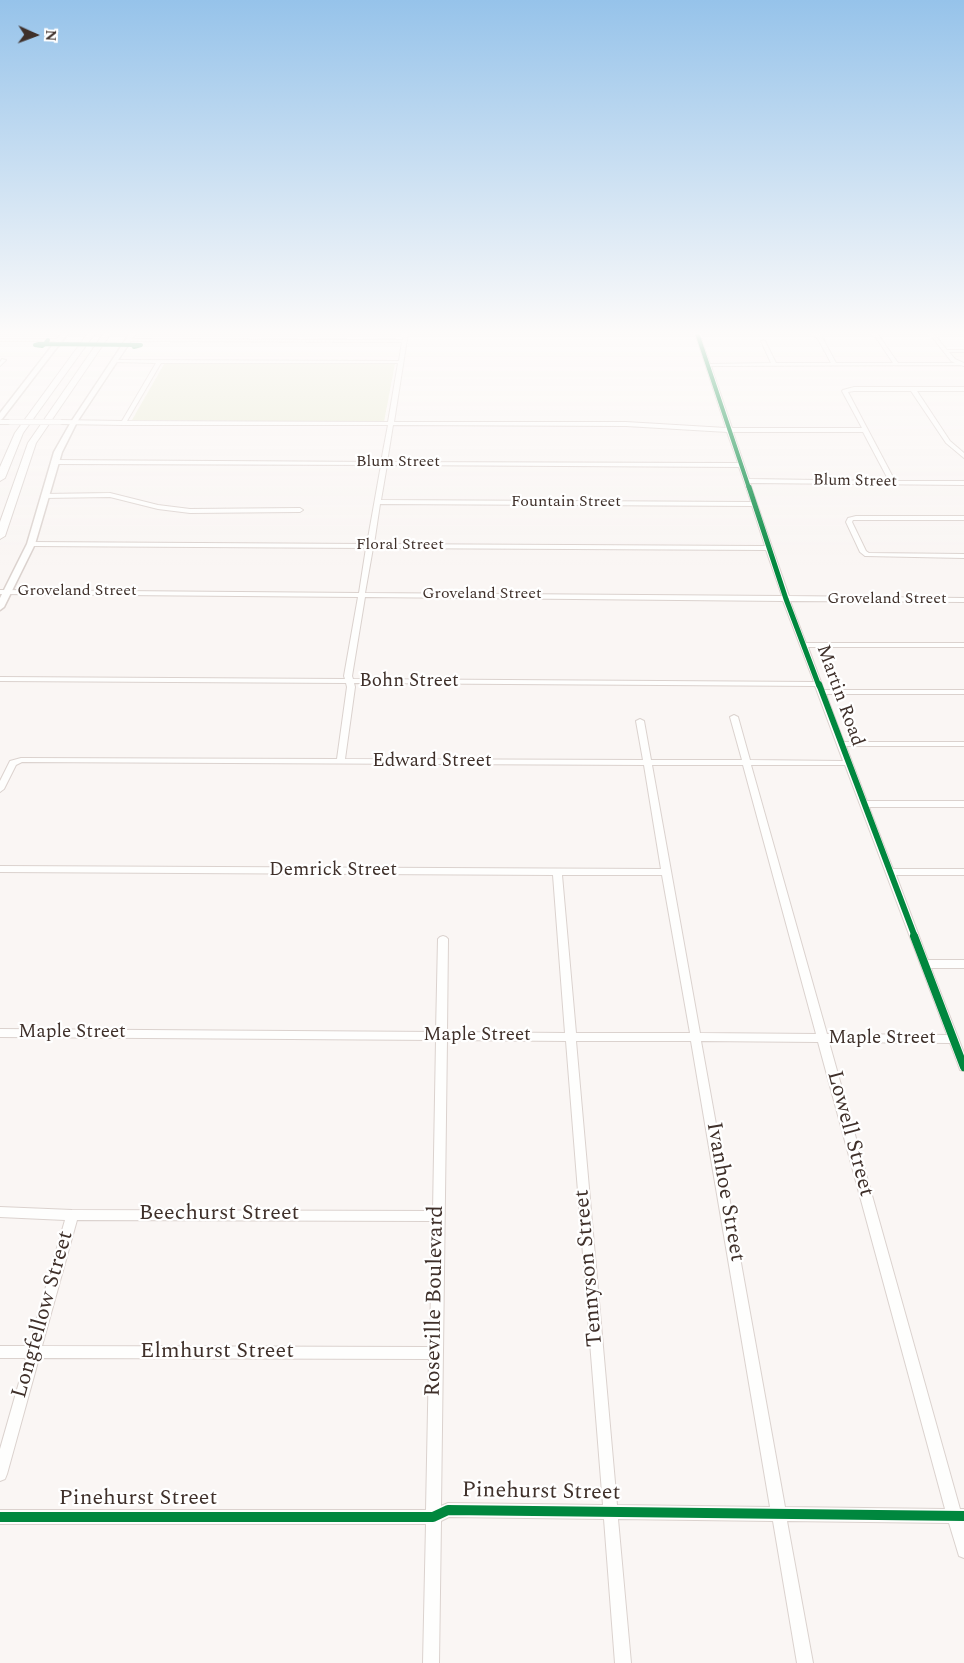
<!DOCTYPE html>
<html>
<head>
<meta charset="utf-8">
<style>
	body { margin:0 }
	#map { position:relative; width:964px; height:1663px; overflow:hidden; background:#faf6f4; font-family:Spectral,serif }
	canvas { display:block }
	.north { position:absolute; left:10px; top:10px; width:50px; height:50px; -webkit-text-stroke:4px #fff; paint-order:stroke; rotate:92deg; font-size:14px; font-weight:700; line-height:20px; text-align:center; color:#3f302a }
	.north::after { content:''; display:block; margin:auto; width:18px; height:22px; background:#3f302a; clip-path:polygon(50% 0,100% 100%,50% 72%,0 100%) }
</style>
</head>
<body>
<div id="map">
<canvas width="964" height="1663"></canvas>
<div class="north">N</div>
</div>
<script>
const context = document.querySelector('canvas').getContext('2d');
context.lineJoin = 'round';
function fill(path, color) {
  context.fillStyle = color;
  context.fill(path, 'evenodd');
}
function toPath(rows) {
  const path = new Path2D();
  for (const r of rows) {
    path.moveTo(r[0], r[1]);
    for (let i = 2; i < r.length; i += 2) path.lineTo(r[i], r[i + 1]);
  }
  return path;
}
function trace(path, color, width, dash) {
  context.strokeStyle = color;
  context.lineWidth = width;
  context.lineCap = dash ? 'butt' : 'round';
  context.setLineDash(dash || []);
  context.stroke(path);
}
function label(font, color, halo, rows, align = 'center') {
  context.font = font + ' Spectral,serif';
  context.lineWidth = 4.5;
  context.setLineDash([]);
  context.textBaseline = 'middle';
  context.strokeStyle = halo;
  context.fillStyle = color;
  for (const [text, x, y, turn = 0] of rows) {
    context.save();
    context.translate(x, y);
    context.rotate((+turn || 0) * Math.PI / 180);
    context.textAlign = isNaN(turn) ? turn : align;
    if (halo) context.strokeText(text, 0, 0);
    context.fillText(text, 0, 0);
    context.restore();
  }
}
fill(toPath([
	[164,364,395,364,384,422,132,420]
]), '#eaecd5');
const minor = toPath([
	[404,333,408,333,394,422,626,422,726,428,695,333,699,333,710,364,771,363,761,341,763,340,765,341,776,363,831,363,818,339,811,333,815,333,822,337,836,363,893,363,873,333,877,333,898,363,955,363,951,361,929,333,933,333,947,350,964,350,964,352,949,352,955,359,964,363,964,366,960,365,711,366,732,428,862,428,842,391,843,390,854,387,964,387,964,391,917,391,950,441,964,453,964,458,946,443,911,391,854,391,848,392,895,481,964,481,964,485,750,483,789,596,964,598,964,602,790,601,806,643,964,643,964,647,808,647,824,690,964,690,964,694,826,694,844,742,964,742,964,746,846,746,867,801,964,801,964,807,869,807,893,869,964,869,964,875,896,875,928,960,964,960,964,968,931,968,964,1053,964,1071,960,1070,959,1067,950,1043,829,1042,960,1509,964,1509,964,1558,959,1556,949,1523,787,1521,813,1663,797,1663,773,1521,618,1519,631,1663,615,1663,604,1519,449,1517,441,1521,439,1663,423,1663,426,1524,0,1524,0,1510,426,1510,429,1359,39,1358,7,1474,5,1479,0,1481,0,1449,26,1358,0,1358,0,1346,29,1346,65,1220,0,1217,0,1207,72,1210,433,1211,436,1040,0,1037,0,1029,436,1032,438,939,440,937,443,936,446,937,448,939,447,1032,565,1033,553,875,0,872,0,866,661,869,644,765,22,762,16,765,4,789,0,792,0,781,10,761,21,758,337,759,347,687,346,683,0,681,0,677,345,679,344,676,358,597,0,594,0,590,359,593,366,548,31,546,28,544,31,542,367,544,381,465,54,464,51,462,54,460,381,462,388,425,123,425,60,424,57,422,60,420,122,421,156,363,112,362,112,361,114,360,399,361,402,342,128,341,126,341,126,339,403,340,404,333],
	[161,363,398,363,388,422,127,421,161,363],
	[393,425,626,426,727,432,738,463,387,462,393,425],
	[733,432,863,432,889,481,749,479,733,432],
	[387,465,739,467,751,502,381,500,387,465],
	[380,504,752,506,765,546,374,544,380,504],
	[373,548,766,550,782,596,365,593,373,548],
	[365,597,783,601,814,682,353,679,352,676,365,597],
	[354,683,815,686,843,761,750,760,738,717,734,715,730,717,742,760,651,760,644,721,640,719,636,721,643,760,345,759,355,687,354,683],
	[652,765,743,765,816,1034,700,1033,652,765],
	[751,765,845,765,947,1035,827,1034,751,765],
	[562,875,662,875,690,1033,576,1033,562,875],
	[447,1040,566,1041,603,1505,448,1503,441,1506,447,1040],
	[576,1041,691,1041,770,1507,617,1505,576,1041],
	[701,1041,818,1042,945,1509,785,1507,701,1041],
	[77,1220,432,1221,430,1347,42,1346,77,1220],
	[0,339,59,339,61,340,59,341,0,341,0,339],
	[2,359,6,360,0,366,0,362,2,359],
	[0,420,10,420,13,422,10,424,0,424,0,420],
	[110,493,158,505,190,509,300,508,303,510,300,512,190,513,158,509,110,497,44,498,41,496,44,494,110,493],
	[856,516,964,516,964,520,853,520,852,522,866,551,869,553,964,554,964,558,865,556,860,552,846,522,848,518,856,516]
]);
const major = toPath([
	[62,333,68,333,2,419,0,420,0,413,62,333],
	[130,333,136,333,77,422,62,452,35,544,4,607,0,610,0,598,27,544,54,452,71,422,130,333]
]);
const highway = toPath([
	[88,333,95,333,23,433,5,478,0,481,0,467,15,433,88,333],
	[104,333,111,333,36,443,5,536,0,539,0,522,28,443,104,333]
]);
trace(minor, '#dbd2ce', 2);
trace(major, '#dbd2ce', 3);
trace(highway, '#dbd2ce', 2);
fill(minor, '#fefefd');
fill(major, '#fefefd');
fill(highway, '#fefefd');
const minorBridge = toPath([
	[10,422,60,422]
]);
trace(minorBridge, '#dbd2ce', 6, []);
trace(minorBridge, '#fefefd', 5);
trace(toPath([
	[697,333,749,488],
	[39,344,45,344,42,346,35,345,39,344],
	[45,344,141,345,134,347,133,345],
	[45,344,48,340]
]), '#00873e', 4);
trace(toPath([
	[749,487,786,599,819,686]
]), '#00873e', 5);
trace(toPath([
	[819,684,915,937]
]), '#00873e', 6);
trace(toPath([
	[914,936,964,1067]
]), '#00873e', 8);
trace(toPath([
	[0,1517,433,1517,448,1510,964,1516]
]), '#00873e', 10);
const sky = context.createLinearGradient(0, 0, 0, 565);
sky.addColorStop(0, '#96c3ea');
sky.addColorStop(0.59, '#fdfbfa');
sky.addColorStop(1, '#fdfbfa00');
context.fillStyle = sky;
context.fillRect(0, 0, 964, 565);
label('16px', '#3f302a', '#fff', [
	["Blum Street",398,463],
	["Blum Street",855,482,1],
	["Fountain Street",566,503],
	["Floral Street",400,546],
	["Groveland Street",77,592],
	["Groveland Street",482,595],
	["Groveland Street",887,600]
]);
label('19px', '#3f302a', '#fff', [
	["Bohn Street",409,682],
	["Martin Road",839,696,70],
	["Edward Street",432,762],
	["Demrick Street",333,871],
	["Maple Street",72,1033],
	["Maple Street",477,1036],
	["Maple Street",882,1039]
]);
label('22px', '#3f302a', '#fff', [
	["Lowell Street",849,1134,75],
	["Ivanhoe Street",724,1192,80],
	["Beechurst Street",219,1215],
	["Tennyson Street",590,1268,-95],
	["Roseville Boulevard",436,1301,-89],
	["Longfellow Street",44,1315,-74],
	["Elmhurst Street",217,1353],
	["Pinehurst Street",541,1493,1],
	["Pinehurst Street",138,1500]
]);
</script>
</body>
</html>
